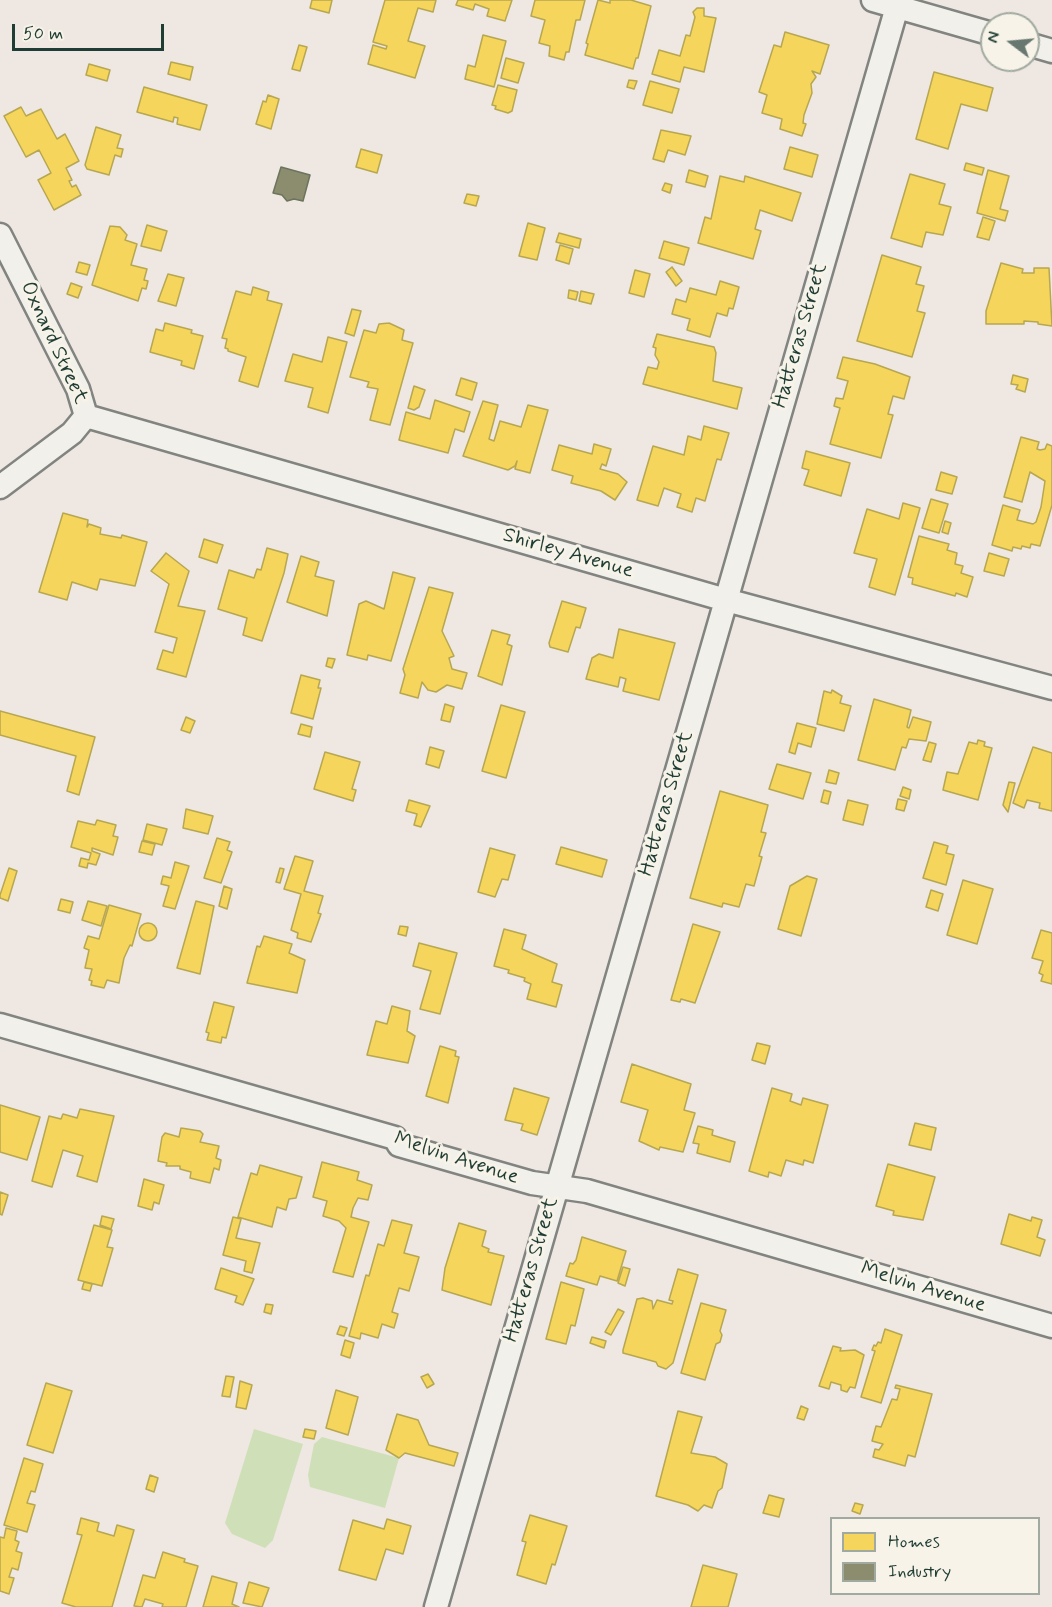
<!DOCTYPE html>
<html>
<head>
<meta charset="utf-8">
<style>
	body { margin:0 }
	#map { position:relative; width:1052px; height:1607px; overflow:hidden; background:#efe7e2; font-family:Mynerve,sans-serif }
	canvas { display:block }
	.legend { position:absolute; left:830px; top:1517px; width:210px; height:78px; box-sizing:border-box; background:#f7f3e8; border:2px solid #a1aaa0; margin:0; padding:8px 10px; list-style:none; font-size:18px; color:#1f3d34 }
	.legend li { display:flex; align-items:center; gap:12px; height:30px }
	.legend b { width:30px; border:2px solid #a1aaa0 }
	.north { position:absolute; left:980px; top:12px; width:60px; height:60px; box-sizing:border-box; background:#f7f3e8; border:2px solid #a1aaa0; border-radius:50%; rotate:286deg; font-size:16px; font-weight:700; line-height:24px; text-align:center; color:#1f3d34 }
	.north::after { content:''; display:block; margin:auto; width:21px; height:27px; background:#687871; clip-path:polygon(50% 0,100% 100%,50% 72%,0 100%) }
	.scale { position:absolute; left:12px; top:24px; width:152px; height:27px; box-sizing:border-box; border:3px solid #1f3d34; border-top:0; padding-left:8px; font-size:18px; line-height:21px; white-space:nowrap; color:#1f3d34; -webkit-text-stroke:4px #f7f3e8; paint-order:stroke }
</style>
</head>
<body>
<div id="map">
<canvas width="1052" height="1607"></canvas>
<ul class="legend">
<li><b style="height:16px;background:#f6d55c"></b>Homes</li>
<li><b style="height:16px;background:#8c8c6e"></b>Industry</li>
</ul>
<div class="north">N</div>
<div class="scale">50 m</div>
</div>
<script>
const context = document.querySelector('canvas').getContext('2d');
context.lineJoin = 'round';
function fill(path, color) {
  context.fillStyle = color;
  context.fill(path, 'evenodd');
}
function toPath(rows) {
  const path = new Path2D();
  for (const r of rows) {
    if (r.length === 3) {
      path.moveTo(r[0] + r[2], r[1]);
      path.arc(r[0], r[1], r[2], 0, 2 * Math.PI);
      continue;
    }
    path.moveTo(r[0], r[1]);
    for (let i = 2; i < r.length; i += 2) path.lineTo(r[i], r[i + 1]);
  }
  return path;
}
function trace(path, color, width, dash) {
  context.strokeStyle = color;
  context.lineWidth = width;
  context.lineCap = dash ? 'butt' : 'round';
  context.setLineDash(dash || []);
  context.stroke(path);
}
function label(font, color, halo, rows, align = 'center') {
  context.font = font + ' Mynerve,sans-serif';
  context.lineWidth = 6;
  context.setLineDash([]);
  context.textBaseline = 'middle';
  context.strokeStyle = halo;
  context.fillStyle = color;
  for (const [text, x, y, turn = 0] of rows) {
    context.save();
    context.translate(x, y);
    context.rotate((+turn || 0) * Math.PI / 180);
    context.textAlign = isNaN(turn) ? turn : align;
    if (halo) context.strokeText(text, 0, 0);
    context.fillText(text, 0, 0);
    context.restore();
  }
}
fill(toPath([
	[254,1429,303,1444,273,1540,265,1548,232,1534,225,1523],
	[322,1437,399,1458,385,1508,310,1487,308,1475,314,1444]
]), '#cfe0b9');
const homes = toPath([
	[312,0,332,0,329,13,310,8,312,0],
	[385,0,436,0,433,12,418,8,408,41,425,46,415,78,368,64,373,45,386,49,387,46,373,42,385,0],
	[458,0,512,0,505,21,487,16,489,9,475,4,473,10,456,5,458,0],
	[535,0,585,0,580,20,576,20,569,52,566,52,564,60,549,56,550,46,539,43,545,20,531,16,535,0],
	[598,0,610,3,610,0,631,0,651,6,638,58,636,58,633,69,585,55,588,44,586,43,598,0],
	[697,8,704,8,704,16,716,18,704,72,684,67,680,82,652,74,659,50,680,56,686,35,690,36,695,17,693,12,697,8],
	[785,32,829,45,820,74,812,71,816,77,811,84,812,93,804,115,803,123,806,124,802,136,780,129,782,119,762,113,767,95,759,92,774,45,781,47,785,32],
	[483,35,506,41,494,87,465,79,468,65,475,67,483,35],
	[299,45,307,47,300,71,292,69,299,45],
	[506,58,524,63,518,83,501,78,506,58],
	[171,62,193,67,190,80,168,74,171,62],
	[89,64,110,70,107,81,86,75,89,64],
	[934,72,993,88,987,111,961,104,948,149,916,139,934,72],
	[629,80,637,81,634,89,627,87,629,80],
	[650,81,679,89,672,113,643,105,650,81],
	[498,85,517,90,512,111,508,113,495,109,496,106,492,105,498,85],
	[144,87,207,105,200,130,177,124,178,118,174,117,173,122,137,112,144,87],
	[268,95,279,99,271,129,256,124,263,101,266,102,268,95],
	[21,107,26,116,41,109,57,139,65,134,79,161,66,168,72,180,69,181,72,187,76,185,81,195,54,210,38,180,51,173,39,150,26,157,4,116,21,107],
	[96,127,121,135,117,148,123,149,121,157,115,155,109,175,87,169,85,165,96,127],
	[661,130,691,136,685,155,668,150,664,162,653,159,661,130],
	[790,147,818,155,812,177,784,169,790,147],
	[361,149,382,155,377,173,356,167,361,149],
	[966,163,984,168,982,175,964,170,966,163],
	[689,170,708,176,705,187,686,182,689,170],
	[988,170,1009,176,1000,209,1008,211,1005,221,977,213,988,170],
	[910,174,945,184,939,204,951,207,943,235,926,232,922,247,891,238,910,174],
	[720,176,744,182,745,176,801,193,792,221,760,210,755,229,761,231,753,259,698,243,705,217,711,219,720,176],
	[665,183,672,185,670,193,662,190,665,183],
	[467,194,479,196,476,206,464,203,467,194],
	[983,217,995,221,989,240,977,237,983,217],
	[528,223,545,228,537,260,519,256,528,223],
	[147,225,167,231,161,251,141,246,147,225],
	[110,226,120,227,127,235,125,240,137,244,131,265,147,269,144,280,148,281,146,289,142,288,138,301,92,285,110,226],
	[559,233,581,239,579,248,556,242,559,233],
	[664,241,689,248,684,265,659,258,664,241],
	[560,245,573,249,569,264,556,260,560,245],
	[882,255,921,267,916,284,924,286,917,311,925,313,912,357,857,341,882,255],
	[79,262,90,265,87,275,76,272,79,262],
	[1001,263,1023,269,1022,273,1034,273,1034,268,1049,268,1052,326,1038,324,1038,322,1024,321,1024,324,986,324,986,311,1001,263],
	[672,267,682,281,676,286,666,272,672,267],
	[635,270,650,274,644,297,629,293,635,270],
	[168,274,184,278,176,306,158,301,168,274],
	[720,281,739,287,733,309,729,308,727,316,717,313,710,337,687,330,690,319,672,314,676,299,686,302,690,288,716,295,720,281],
	[71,283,82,287,78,298,67,294,71,283],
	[253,287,269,292,267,300,282,304,258,387,239,381,246,357,228,351,228,349,225,348,227,339,222,338,236,291,251,295,253,287],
	[569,290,578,292,576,300,568,298,569,290],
	[581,291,594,294,591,304,579,301,581,291],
	[352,309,361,311,354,336,345,333,352,309],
	[165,323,192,330,191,333,203,336,194,369,181,365,182,361,150,352,156,329,163,331,165,323],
	[389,323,404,330,402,340,413,343,390,425,370,420,378,389,367,387,369,382,350,377,364,330,376,333,379,324,389,323],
	[657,334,714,347,716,353,713,381,742,388,737,409,643,384,648,367,657,369,659,362,655,355,656,348,653,347,657,334],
	[328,337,347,342,328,413,308,407,313,388,285,381,293,354,322,362,328,337],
	[843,357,875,364,910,377,904,399,893,396,888,414,893,415,881,458,830,444,840,408,834,406,836,398,843,399,848,381,837,378,843,357],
	[1013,375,1028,379,1025,392,1016,389,1018,385,1011,384,1013,375],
	[461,378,477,383,472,400,456,395,461,378],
	[414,386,425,390,419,407,414,410,408,408,414,386],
	[435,400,470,412,464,432,455,429,448,453,399,440,406,412,430,419,435,400],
	[483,401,498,405,489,439,494,441,500,421,521,427,528,405,548,410,530,473,515,469,517,461,515,466,508,470,463,456,483,401],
	[704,426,729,433,721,460,717,459,705,501,696,498,692,512,677,507,681,494,664,488,658,506,637,500,653,446,684,455,688,436,701,440,704,426],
	[1021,437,1039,442,1037,449,1040,450,1045,449,1047,444,1052,446,1052,505,1040,546,1031,544,1030,548,1022,546,1021,549,1013,547,1012,551,992,545,1003,505,1020,510,1017,520,1033,524,1036,522,1041,507,1045,481,1030,472,1022,502,1004,497,1021,437],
	[594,444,611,449,606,466,602,464,600,469,618,474,627,482,615,500,601,491,571,483,573,476,552,470,559,445,592,454,594,444],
	[806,451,850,463,841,496,804,485,809,470,802,468,806,451],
	[941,472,957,477,952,494,936,490,941,472],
	[931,499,948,504,939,533,922,528,931,499],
	[903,503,920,508,895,595,869,587,877,559,854,553,867,509,899,519,903,503],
	[63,513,88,520,87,527,89,524,101,528,100,534,121,538,122,535,147,542,135,586,100,579,97,590,72,582,67,600,39,592,63,513],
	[945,521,951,523,948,534,942,532,945,521],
	[919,536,949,544,947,550,957,553,955,564,963,566,961,573,973,577,967,597,956,593,955,596,912,584,913,578,908,577,919,536],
	[204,539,223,545,217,563,199,557,204,539],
	[267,548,288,554,284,573,262,641,243,635,247,618,218,609,229,570,254,578,257,569,261,570,267,548],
	[166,553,189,571,178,606,205,611,186,677,157,669,163,650,173,653,177,638,155,632,169,584,151,571,166,553],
	[989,553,1009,559,1004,576,984,571,989,553],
	[301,556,319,562,315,576,334,581,327,616,287,602,301,556],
	[393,572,415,578,391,661,368,655,367,660,347,655,359,604,366,601,384,609,393,572],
	[429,587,453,593,442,631,454,656,449,658,452,669,467,673,462,689,447,685,436,692,428,690,422,682,418,698,400,693,405,675,403,669,429,587],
	[562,601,586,608,580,628,576,627,568,652,550,647,549,643,562,601],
	[619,629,675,643,659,700,623,691,626,679,620,677,618,687,586,679,592,658,599,654,613,658,619,629],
	[492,630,510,635,507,644,512,646,502,685,478,676,492,630],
	[328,658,335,659,332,668,326,666,328,658],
	[301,675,320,680,318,688,321,688,313,719,291,713,301,675],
	[832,690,842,696,840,703,851,706,844,731,817,724,824,691,831,693,832,690],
	[874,699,911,710,907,727,909,728,913,717,931,722,926,741,909,739,906,748,902,747,895,770,858,760,874,699],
	[445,704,454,707,450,722,441,720,445,704],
	[501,705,525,712,506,778,482,771,501,705],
	[0,711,95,737,79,795,67,791,76,756,0,735,0,711],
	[186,717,195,721,190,733,181,730,186,717],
	[797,723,816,728,811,747,798,743,795,754,789,752,797,723],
	[301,724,312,727,310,737,298,734,301,724],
	[978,740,985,742,984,746,992,748,978,800,943,790,947,772,958,774,969,742,977,744,978,740],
	[929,742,936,744,931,762,923,760,929,742],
	[430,747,444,751,439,768,426,764,430,747],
	[1033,747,1052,753,1052,811,1039,808,1040,803,1027,800,1024,808,1013,803,1033,747],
	[325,752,360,762,352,789,356,790,353,801,314,789,325,752],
	[777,764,811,773,803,799,769,789,777,764],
	[829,770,839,773,836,784,826,782,829,770],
	[1009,782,1015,783,1008,812,1003,805,1009,782],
	[903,787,911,790,909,799,900,796,903,787],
	[824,790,831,792,828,804,821,802,824,790],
	[720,791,768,805,761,832,766,833,759,856,762,857,754,886,746,884,739,907,723,903,722,907,690,898,720,791],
	[898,799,907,801,904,811,896,809,898,799],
	[409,800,430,806,421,827,414,825,417,814,406,811,409,800],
	[848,800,868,805,863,825,843,820,848,800],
	[186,809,213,816,208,834,183,828,186,809],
	[97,820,116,825,113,836,118,837,113,855,92,848,92,851,100,854,96,865,88,863,87,868,79,866,81,858,89,860,91,853,71,847,78,821,95,825,97,820],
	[147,824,167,829,162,845,143,840,147,824],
	[217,838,230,842,227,850,232,852,221,883,204,878,217,838],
	[142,841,155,844,152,855,139,852,142,841],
	[934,842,948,846,946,853,954,855,946,885,923,878,934,842],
	[561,847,607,860,602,877,556,864,561,847],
	[490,848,515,855,508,880,502,879,495,897,478,892,490,848],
	[295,856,313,861,304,891,323,896,318,913,321,914,311,942,297,938,298,933,291,930,301,894,284,889,295,856],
	[175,862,189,866,175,909,163,906,169,886,161,884,163,876,171,878,175,862],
	[9,868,17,871,8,901,0,898,0,895,9,868],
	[280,868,284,869,280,883,276,882,280,868],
	[807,876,817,879,801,936,778,929,790,886,807,876],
	[963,880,993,889,977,944,947,935,963,880],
	[224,886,232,889,227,909,219,906,224,886],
	[931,890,943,894,938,911,926,907,931,890],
	[61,899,73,902,70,913,58,910,61,899],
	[88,901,107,906,101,926,82,920,88,901],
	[196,901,214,906,200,974,177,968,196,901],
	[109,905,141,914,132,946,130,945,124,958,119,983,107,980,104,988,91,985,92,981,89,980,92,969,85,968,89,950,84,948,88,936,99,939,109,905],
	[148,932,9],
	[693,924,720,932,695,1003,681,999,680,1002,671,1000,693,924],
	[400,926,408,927,406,936,398,934,400,926],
	[504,929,526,935,522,949,557,964,552,982,562,985,556,1007,527,999,531,984,524,981,525,978,508,973,509,970,494,966,504,929],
	[1041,930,1052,933,1052,984,1041,981,1043,975,1039,973,1043,961,1032,958,1041,930],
	[264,936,292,944,289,953,305,960,297,993,247,983,257,946,260,947,264,936],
	[419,943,457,953,440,1014,420,1009,431,971,413,966,419,943],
	[214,1002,234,1007,226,1038,222,1037,221,1043,207,1040,209,1033,206,1032,214,1002],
	[392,1006,410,1011,407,1031,415,1036,408,1063,367,1055,376,1021,387,1024,392,1006],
	[757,1043,770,1046,765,1064,752,1060,757,1043],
	[440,1046,456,1051,455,1056,459,1057,448,1103,426,1096,440,1046],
	[632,1064,691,1084,684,1110,695,1113,683,1152,660,1147,659,1150,639,1141,648,1110,621,1102,632,1064],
	[514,1088,549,1098,537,1135,521,1130,523,1124,505,1120,514,1088],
	[772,1088,792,1094,790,1101,801,1105,803,1098,828,1105,813,1163,804,1160,803,1165,786,1160,781,1176,769,1172,768,1177,749,1171,772,1088],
	[0,1105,40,1117,27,1160,0,1152,0,1105],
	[80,1109,114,1116,97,1182,77,1176,83,1156,63,1150,52,1187,32,1181,49,1116,61,1119,63,1114,77,1118,80,1109],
	[915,1123,936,1128,931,1150,909,1145,915,1123],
	[698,1126,713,1130,712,1135,735,1142,730,1162,697,1153,699,1144,693,1143,698,1126],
	[181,1128,200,1131,203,1134,200,1142,219,1146,216,1158,221,1160,219,1170,214,1168,210,1183,190,1178,191,1172,180,1169,180,1166,166,1166,167,1163,158,1161,162,1137,165,1133,179,1137,181,1128],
	[322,1162,359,1172,357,1180,372,1185,368,1200,358,1198,353,1208,351,1217,369,1222,353,1277,333,1272,346,1228,339,1221,323,1216,327,1201,313,1197,322,1162],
	[888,1164,935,1177,923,1220,893,1215,894,1211,876,1206,888,1164],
	[260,1165,302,1177,296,1198,289,1199,286,1210,277,1207,272,1227,238,1217,251,1173,257,1175,260,1165],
	[144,1179,164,1185,159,1204,154,1202,152,1210,138,1206,144,1179],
	[0,1192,8,1195,2,1215,0,1214,0,1192],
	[1009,1214,1031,1221,1032,1217,1042,1220,1037,1237,1045,1240,1040,1256,1001,1244,1009,1214],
	[102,1216,114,1219,111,1229,100,1225,102,1216],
	[233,1217,241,1219,236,1238,260,1243,252,1273,244,1271,246,1261,223,1255,233,1217],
	[392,1220,412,1225,404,1253,419,1257,409,1291,399,1288,392,1312,398,1314,394,1328,382,1324,378,1338,361,1333,360,1339,349,1336,366,1275,369,1276,378,1244,384,1246,392,1220],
	[459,1223,486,1231,482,1246,489,1249,488,1252,504,1256,491,1305,442,1290,445,1268,459,1223],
	[94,1225,112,1230,107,1247,113,1248,102,1286,78,1280,94,1225],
	[582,1237,626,1251,617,1281,600,1276,597,1285,566,1276,570,1263,573,1264,576,1260,582,1237],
	[623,1267,630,1269,625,1286,618,1283,623,1267],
	[221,1268,254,1279,243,1305,235,1302,237,1296,215,1289,221,1268],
	[678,1269,698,1275,673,1363,666,1369,658,1366,656,1362,623,1353,623,1350,637,1299,643,1298,652,1301,653,1309,657,1300,672,1304,673,1301,669,1300,678,1269],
	[84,1282,92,1284,90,1291,82,1289,84,1282],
	[561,1282,584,1289,575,1326,571,1325,566,1344,546,1339,561,1282],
	[701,1303,726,1310,720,1331,722,1335,720,1342,716,1344,705,1380,681,1373,701,1303],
	[266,1304,273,1305,271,1314,264,1312,266,1304],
	[618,1309,624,1312,611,1335,605,1332,618,1309],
	[340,1326,347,1328,344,1336,337,1334,340,1326],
	[885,1329,902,1335,881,1403,861,1397,875,1351,872,1350,874,1345,876,1346,878,1342,881,1343,885,1329],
	[592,1337,606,1341,604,1348,590,1343,592,1337],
	[345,1340,354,1343,350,1358,341,1355,345,1340],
	[833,1346,841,1348,840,1351,855,1350,864,1355,855,1388,850,1387,847,1392,841,1390,841,1385,831,1382,829,1389,819,1386,833,1346],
	[428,1374,434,1384,427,1388,421,1377,428,1374],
	[226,1376,234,1377,230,1397,222,1396,226,1376],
	[240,1381,252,1385,246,1409,236,1407,240,1381],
	[46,1383,72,1391,53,1453,27,1445,46,1383],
	[896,1385,932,1394,915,1457,908,1455,905,1466,873,1457,875,1449,879,1450,883,1444,872,1441,876,1426,881,1427,892,1399,897,1400,900,1389,895,1388,896,1385],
	[336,1390,358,1397,348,1435,326,1428,336,1390],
	[801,1406,808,1409,804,1420,797,1418,801,1406],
	[678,1411,702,1417,691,1453,715,1457,727,1464,722,1488,718,1491,712,1508,704,1505,698,1511,688,1505,656,1496,678,1411],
	[397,1414,418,1420,429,1445,458,1453,454,1466,405,1453,399,1458,386,1450,397,1414],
	[305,1429,316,1431,314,1439,303,1437,305,1429],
	[24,1458,43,1464,35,1492,31,1491,27,1503,35,1505,27,1532,4,1525,24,1458],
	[150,1475,158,1478,154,1492,146,1489,150,1475],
	[769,1495,784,1499,779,1517,763,1513,769,1495],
	[855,1503,863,1505,860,1514,852,1511,855,1503],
	[530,1515,567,1526,555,1565,552,1564,546,1584,517,1575,526,1542,522,1541,530,1515],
	[81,1518,99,1523,97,1531,114,1536,117,1525,134,1530,112,1607,76,1607,62,1603,82,1535,77,1534,81,1518],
	[387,1519,411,1526,403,1554,386,1549,376,1580,339,1570,353,1520,384,1529,387,1519],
	[6,1528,17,1531,15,1540,19,1542,16,1551,22,1553,18,1570,12,1568,9,1577,14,1578,9,1594,0,1591,0,1537,4,1538,6,1528],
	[163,1552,185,1559,184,1562,198,1566,186,1607,162,1607,163,1604,145,1599,142,1607,134,1606,143,1575,155,1578,163,1552],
	[703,1565,737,1574,728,1607,691,1607,703,1565],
	[212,1576,237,1583,232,1604,239,1607,203,1607,212,1576],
	[249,1582,269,1588,262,1607,243,1603,249,1582]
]);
fill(homes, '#f6d55c');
trace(homes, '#b6a750', 1.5);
const industry = toPath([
	[281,167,310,175,303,201,294,199,287,201,282,195,273,193,281,167]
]);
fill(industry, '#8c8c6e');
trace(industry, '#6b745d', 1.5);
const street = toPath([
	[873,0,992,34],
	[1028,44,1052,51],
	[0,235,78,389,86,416],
	[86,416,726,600,1052,688],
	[0,487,72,433,86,416],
	[0,1025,395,1138,399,1145,532,1183,587,1191,1052,1326],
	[436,1607,899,0]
]);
trace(street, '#828480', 27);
trace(street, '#f2f0eb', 22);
label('21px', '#1f3d34', '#f7f3e8', [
	["Hatteras Street",801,336,-74],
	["Oxnard Street",53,343,65],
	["Shirley Avenue",568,554,16],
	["Hatteras Street",667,804,-74],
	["Melvin Avenue",456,1159,18],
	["Hatteras Street",532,1270,-74],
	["Melvin Avenue",923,1288,17]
]);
</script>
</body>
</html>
